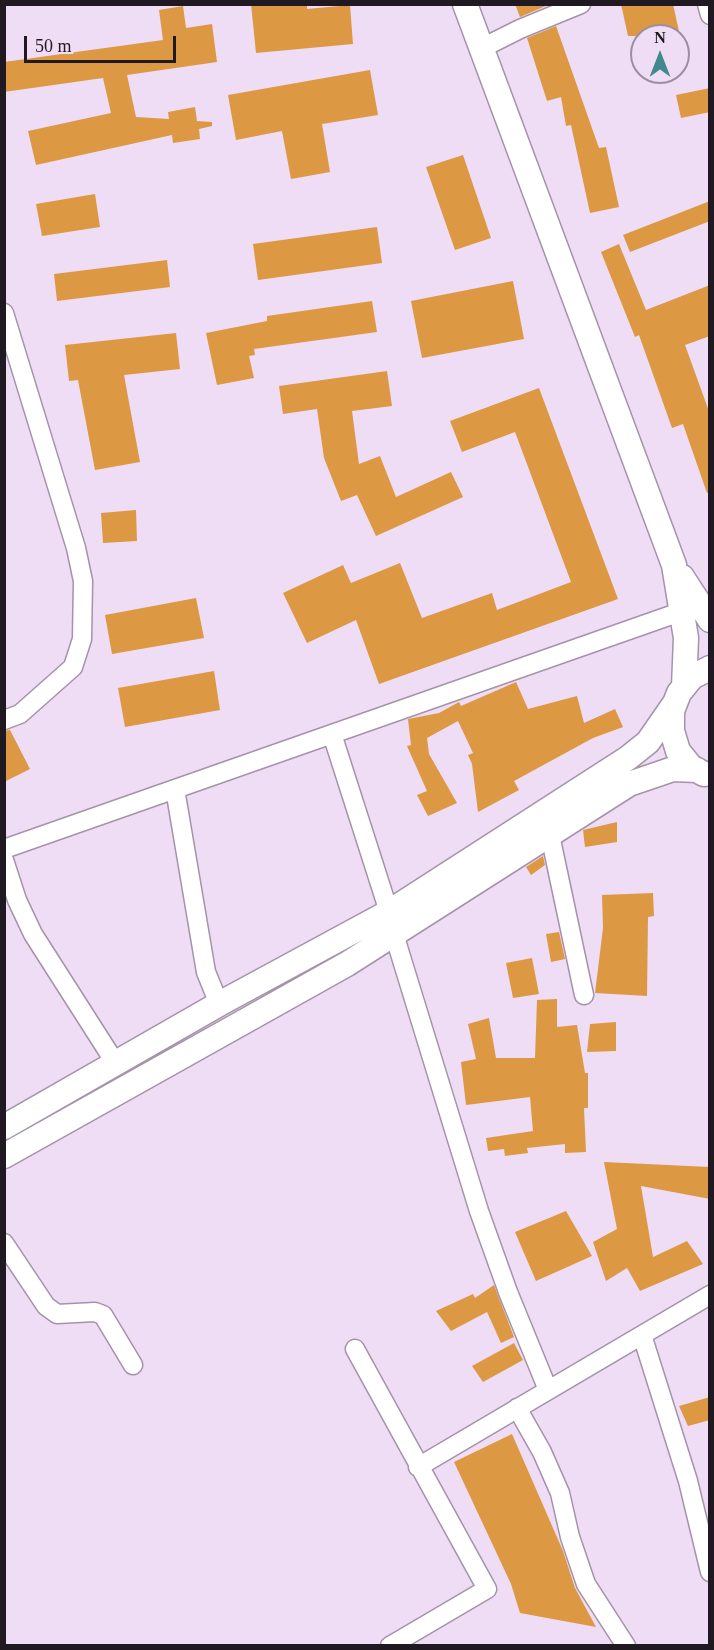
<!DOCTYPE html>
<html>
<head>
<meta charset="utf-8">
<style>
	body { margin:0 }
	#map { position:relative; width:714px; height:1650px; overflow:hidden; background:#efdcf5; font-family:"Times New Roman",serif }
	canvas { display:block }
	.frame { position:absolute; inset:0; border:6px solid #201922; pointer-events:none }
	.north { position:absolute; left:630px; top:24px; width:60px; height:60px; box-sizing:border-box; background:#efdcf5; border:2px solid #9c8ea1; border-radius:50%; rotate:0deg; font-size:16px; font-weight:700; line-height:24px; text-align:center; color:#201922 }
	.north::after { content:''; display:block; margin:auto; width:21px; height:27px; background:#41898e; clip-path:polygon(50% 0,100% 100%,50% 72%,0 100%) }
	.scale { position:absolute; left:24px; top:36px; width:152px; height:27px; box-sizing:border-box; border:3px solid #201922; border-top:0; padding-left:8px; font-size:18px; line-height:21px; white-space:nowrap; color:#201922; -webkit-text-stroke:4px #efdcf5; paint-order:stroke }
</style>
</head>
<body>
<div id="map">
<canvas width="714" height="1650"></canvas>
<div class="frame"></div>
<div class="north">N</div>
<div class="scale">50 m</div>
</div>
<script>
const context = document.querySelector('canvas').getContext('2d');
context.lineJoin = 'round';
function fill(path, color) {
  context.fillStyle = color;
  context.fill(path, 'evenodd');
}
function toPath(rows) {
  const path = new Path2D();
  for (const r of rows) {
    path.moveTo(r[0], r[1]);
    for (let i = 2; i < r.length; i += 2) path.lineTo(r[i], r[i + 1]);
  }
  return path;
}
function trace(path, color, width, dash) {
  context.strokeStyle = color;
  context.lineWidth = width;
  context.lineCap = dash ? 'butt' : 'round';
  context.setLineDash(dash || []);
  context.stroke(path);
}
fill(toPath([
	[251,4,307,4,307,9,350,5,353,44,256,53],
	[515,4,548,4,548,5,520,17],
	[621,4,673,4,680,36,628,36],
	[183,6,186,28,212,24,217,62,127,75,136,117,169,119,168,112,195,107,197,121,212,122,212,126,199,129,200,139,173,143,172,135,36,165,28,131,111,113,103,78,4,92,4,62,163,40,159,10],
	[556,26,599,148,606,147,619,207,590,213,571,125,566,126,561,97,547,101,527,38],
	[370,70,378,115,322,124,330,172,291,179,282,131,236,140,228,95],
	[710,88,710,112,681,118,676,95],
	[463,155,491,238,455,250,426,167],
	[95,194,100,227,42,236,36,204],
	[710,201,710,221,630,252,623,235],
	[377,227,382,263,258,280,253,244],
	[619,244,646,310,710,285,710,336,685,345,710,414,710,492,707,493,683,424,672,428,639,335,635,337,601,252],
	[167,260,170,287,57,301,54,274],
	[513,281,524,339,422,358,411,301],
	[372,301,377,332,254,349,255,355,249,356,254,378,217,385,206,333,267,321,267,316],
	[176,333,180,369,124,375,140,462,95,470,78,380,69,381,65,345],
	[387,371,392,406,352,411,359,464,380,456,396,497,451,472,463,497,376,536,357,495,341,501,324,458,317,409,283,414,279,386],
	[539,388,618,599,379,684,356,620,307,643,283,593,343,565,351,583,400,563,422,618,492,593,497,610,571,582,515,432,462,452,450,421],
	[136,510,137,541,103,543,101,513],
	[196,598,204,638,112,654,105,615],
	[214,671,220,710,125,727,118,688],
	[516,682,528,709,577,696,584,723,615,709,623,727,593,738,514,781,519,790,478,812,472,764,468,755,473,753,458,721,427,738,429,754,457,803,428,816,417,795,427,791,407,746,411,745,408,719,439,713,459,702,461,706],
	[10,730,30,769,4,782,4,731],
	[617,822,617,842,585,847,583,830],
	[543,856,545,865,531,875,526,867],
	[653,893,654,916,648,917,647,996,595,993,603,928,602,895],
	[559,932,565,959,551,962,546,934],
	[532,958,539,994,513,998,506,963],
	[557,999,557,1027,577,1025,585,1073,588,1073,588,1108,584,1108,586,1152,565,1153,565,1144,527,1148,528,1153,505,1156,504,1149,488,1151,486,1138,533,1131,530,1097,466,1105,461,1062,476,1059,468,1024,489,1018,496,1058,535,1058,537,1000],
	[616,1022,616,1051,587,1052,590,1024],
	[604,1162,710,1167,710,1199,641,1186,653,1257,687,1241,703,1264,640,1291,627,1268,606,1281,593,1242,617,1229],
	[566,1211,592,1256,536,1281,515,1232],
	[494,1285,514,1337,501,1343,487,1312,451,1331,436,1311,473,1294,475,1298],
	[514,1343,523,1360,483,1382,472,1366],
	[710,1397,710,1420,688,1426,679,1406],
	[512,1434,563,1551,575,1588,596,1627,520,1613,511,1584,454,1462]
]), '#dd9844');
const minor = toPath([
	[707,4,710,15],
	[482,48,520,29,581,4],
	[4,313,76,548,83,581,82,639,73,667,20,714,4,720],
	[332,734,389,912],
	[175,789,206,972,219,1004],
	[550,835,584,995],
	[4,849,683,611],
	[4,860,17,900,33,934,109,1053,112,1067],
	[394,934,479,1211,508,1292,548,1390],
	[4,1243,46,1306,57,1314,95,1312,103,1315,133,1365],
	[642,1335,688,1481,710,1572],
	[355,1349,487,1589,390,1646],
	[517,1408,542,1452,560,1493,570,1537,586,1584,626,1646],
	[418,1467,710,1295]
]);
const secondary = toPath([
	[465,4,674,565,686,638,684,687],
	[682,577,710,620],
	[704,774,691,767,678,751,672,731,672,711,679,693,692,677,710,668],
	[4,1127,219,1004,389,912,628,758,648,742,675,703],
	[4,1156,347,964,629,784,673,769,697,770]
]);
trace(minor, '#a593aa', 21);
trace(secondary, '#a593aa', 27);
trace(minor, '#fff', 18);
trace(secondary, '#fff', 24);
</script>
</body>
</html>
